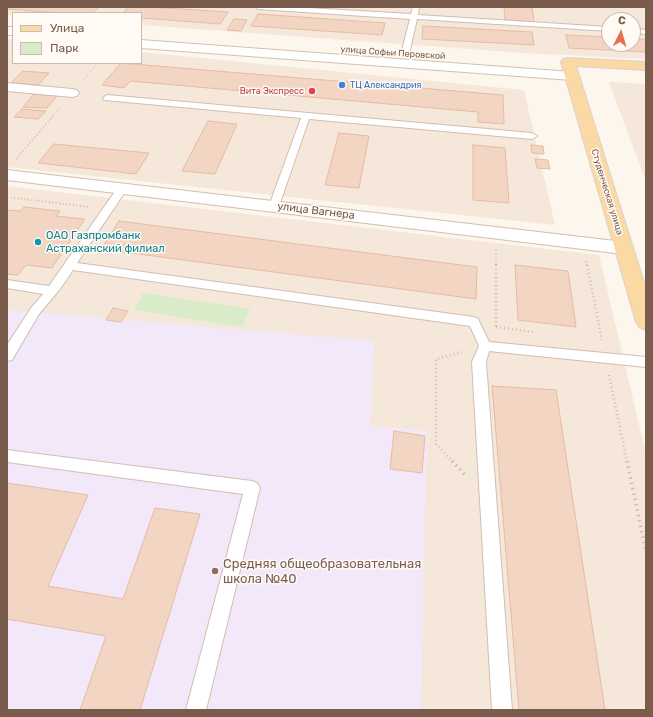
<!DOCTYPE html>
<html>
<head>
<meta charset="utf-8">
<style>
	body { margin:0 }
	#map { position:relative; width:653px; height:717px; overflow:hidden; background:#fdf6ec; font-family:Rubik,sans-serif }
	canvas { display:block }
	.frame { position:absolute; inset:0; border:8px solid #7a5c4d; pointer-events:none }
	.legend { position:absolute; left:12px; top:12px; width:130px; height:52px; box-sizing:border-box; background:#fffaf3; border:1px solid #cabbb1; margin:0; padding:5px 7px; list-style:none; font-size:12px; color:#7a5c4d }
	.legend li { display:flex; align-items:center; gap:8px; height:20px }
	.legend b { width:20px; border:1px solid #cabbb1 }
	.north { position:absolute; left:601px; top:12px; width:40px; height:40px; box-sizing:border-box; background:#fffaf3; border:1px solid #cabbb1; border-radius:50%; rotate:5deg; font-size:11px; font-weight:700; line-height:16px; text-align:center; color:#7a5c4d }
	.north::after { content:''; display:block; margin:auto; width:14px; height:18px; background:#e76f51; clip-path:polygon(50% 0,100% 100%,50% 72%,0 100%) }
</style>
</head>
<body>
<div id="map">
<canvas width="653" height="717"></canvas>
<div class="frame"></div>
<ul class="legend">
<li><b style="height:5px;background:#fbd9a5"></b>Улица</li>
<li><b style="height:11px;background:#d8ecc9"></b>Парк</li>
</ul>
<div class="north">С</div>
</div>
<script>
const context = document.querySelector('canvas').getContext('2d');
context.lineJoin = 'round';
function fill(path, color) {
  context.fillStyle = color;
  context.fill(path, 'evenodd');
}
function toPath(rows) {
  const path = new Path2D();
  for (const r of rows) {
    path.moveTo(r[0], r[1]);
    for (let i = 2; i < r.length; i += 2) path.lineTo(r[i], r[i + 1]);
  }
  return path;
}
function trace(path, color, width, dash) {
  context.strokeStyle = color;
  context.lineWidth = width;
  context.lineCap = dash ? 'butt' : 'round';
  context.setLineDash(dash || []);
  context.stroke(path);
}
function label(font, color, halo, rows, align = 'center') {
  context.font = font + ' Rubik,sans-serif';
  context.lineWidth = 3;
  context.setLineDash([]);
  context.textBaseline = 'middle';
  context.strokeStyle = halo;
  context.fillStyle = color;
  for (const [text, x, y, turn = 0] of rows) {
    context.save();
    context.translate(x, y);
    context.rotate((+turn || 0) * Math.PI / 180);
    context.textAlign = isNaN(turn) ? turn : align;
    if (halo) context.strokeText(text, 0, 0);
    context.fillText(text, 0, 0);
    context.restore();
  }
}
fill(toPath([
	[7,7,646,7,646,59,523,53,141,25,141,13,13,13,13,15,7,15],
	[609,20,633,20,633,44,609,44],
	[7,39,13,39,13,63,141,63,141,52,524,90,555,225,7,167],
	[609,82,646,84,646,182],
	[7,186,599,255,646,454,646,710,7,710]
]), '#f5e8da');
fill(toPath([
	[7,310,374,341,370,426,427,431,421,710,7,710]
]), '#f3e8fa');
fill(toPath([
	[143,293,250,309,242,327,134,310]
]), '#d8ecc9');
const building = toPath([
	[7,7,99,7,93,13,59,13,7,9,7,7],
	[128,7,150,7,228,12,220,24,141,18,141,13,123,13,128,7],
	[504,7,532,7,534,22,505,20,504,7],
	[258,14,385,23,382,35,251,26,258,14],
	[234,19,247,20,241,31,227,30,234,19],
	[423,26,532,32,534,45,422,39,423,26],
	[566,35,609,37,609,44,633,44,633,39,646,39,646,52,569,48,566,35],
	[121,63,503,95,504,124,478,122,478,112,130,81,124,88,102,85,121,63],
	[23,71,49,73,38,85,11,83,23,71],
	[34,94,57,96,47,108,23,107,34,94],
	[22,109,46,111,38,119,14,117,22,109],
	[208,121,237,124,215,174,182,171,208,121],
	[339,133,369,136,359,188,325,185,339,133],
	[54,144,149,153,136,174,38,163,54,144],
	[473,145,505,148,509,203,473,200,473,145],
	[531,145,543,146,544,154,532,153,531,145],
	[535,159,548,160,550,169,537,168,535,159],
	[24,207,60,211,56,216,85,219,52,268,26,265,18,275,7,274,7,210,20,211,24,207],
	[119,221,477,267,476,299,101,249,119,221],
	[515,265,568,271,576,327,518,320,515,265],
	[113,308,128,311,121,322,106,320,113,308],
	[492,386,556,390,605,710,519,710,492,386],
	[394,431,425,436,422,473,390,469,394,431],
	[7,483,88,495,48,586,123,599,155,508,200,514,140,710,80,710,106,636,7,619,7,483]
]);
fill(building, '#f3d5c3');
trace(building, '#e6bba3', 1);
const lane = toPath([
	[255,7,291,7,411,14,413,7,419,7,418,15,609,27,609,31,417,19,409,54,405,56,401,54,410,19,258,9,255,7],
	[633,29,646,30,646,34,633,33,633,29],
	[107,95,532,133,537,136,532,139,309,119,279,206,274,209,269,206,301,118,104,100,103,98,107,95],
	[122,186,127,189,77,263,474,317,478,319,489,342,646,357,646,367,489,351,486,362,512,710,492,710,472,362,479,346,470,326,73,270,60,289,39,314,12,360,7,361,7,345,31,308,43,294,7,288,7,280,49,286,118,187,122,186],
	[7,450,252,481,257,483,260,488,206,710,186,710,243,494,7,462,7,450]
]);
const street = toPath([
	[7,83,72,89,77,90,79,93,77,96,72,97,7,91,7,83],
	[7,170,624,242,631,244,633,248,631,252,624,254,7,180,7,170]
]);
const secondary = toPath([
	[7,27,13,27,13,35,7,35,7,27],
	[141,40,572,72,577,73,579,76,577,79,572,80,141,48,141,40]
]);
const primary = toPath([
	[568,58,646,62,646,70,576,66,646,289,646,330,639,327,636,322,561,62,563,59,568,58]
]);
trace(lane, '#d1beb0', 2);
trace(street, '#d1beb0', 2);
trace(secondary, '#d6c0b0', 2);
trace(primary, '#dad1cd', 2);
trace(toPath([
	[82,81,98,63],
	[53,116,60,108]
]), '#d9b8a5', 1.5, [0.5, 2]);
trace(toPath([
	[16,159,54,115],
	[7,197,89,207],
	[496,250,496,266],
	[586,261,587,266]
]), '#d9b8a5', 2, [1, 2.5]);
trace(toPath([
	[496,265,496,327],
	[587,265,602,340],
	[496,327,533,332],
	[609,375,627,462],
	[453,462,436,444,436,359,463,352]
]), '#d9b8a5', 2.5, [1, 3]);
trace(toPath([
	[452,461,465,475],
	[627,461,646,552]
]), '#d9b8a5', 3.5, [1.5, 4]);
fill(lane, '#fff');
fill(street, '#fff');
fill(secondary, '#fff');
fill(primary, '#fbd9a5');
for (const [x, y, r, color] of [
	[342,85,4,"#3f7fe0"],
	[312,91,4,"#e0444e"],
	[38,242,4,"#0f9aa8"],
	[215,571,4,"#8d6e63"]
]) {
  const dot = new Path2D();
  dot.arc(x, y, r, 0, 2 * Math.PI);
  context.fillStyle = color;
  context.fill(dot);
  trace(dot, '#fffaf3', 1.5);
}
label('9px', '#7a5c4d', '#fffaf3', [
	["улица Софьи Перовской",393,53,4],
	["Студенческая улица",607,192,73]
]);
label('9px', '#366cbe', '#fffaf3', [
	["ТЦ Александрия",350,85]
], 'left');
label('9px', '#be3a42', '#fffaf3', [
	["Вита Экспресс",304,91]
], 'right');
label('11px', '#7a5c4d', '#fffaf3', [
	["улица Вагнера",316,211,7]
]);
label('11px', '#0d838f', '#fffaf3', [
	["ОАО Газпромбанк",46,236],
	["Астраханский филиал",46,249]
], 'left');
label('13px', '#785e54', '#fffaf3', [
	["Средняя общеобразовательная",223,564],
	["школа №40",223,579]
], 'left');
</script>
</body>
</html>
